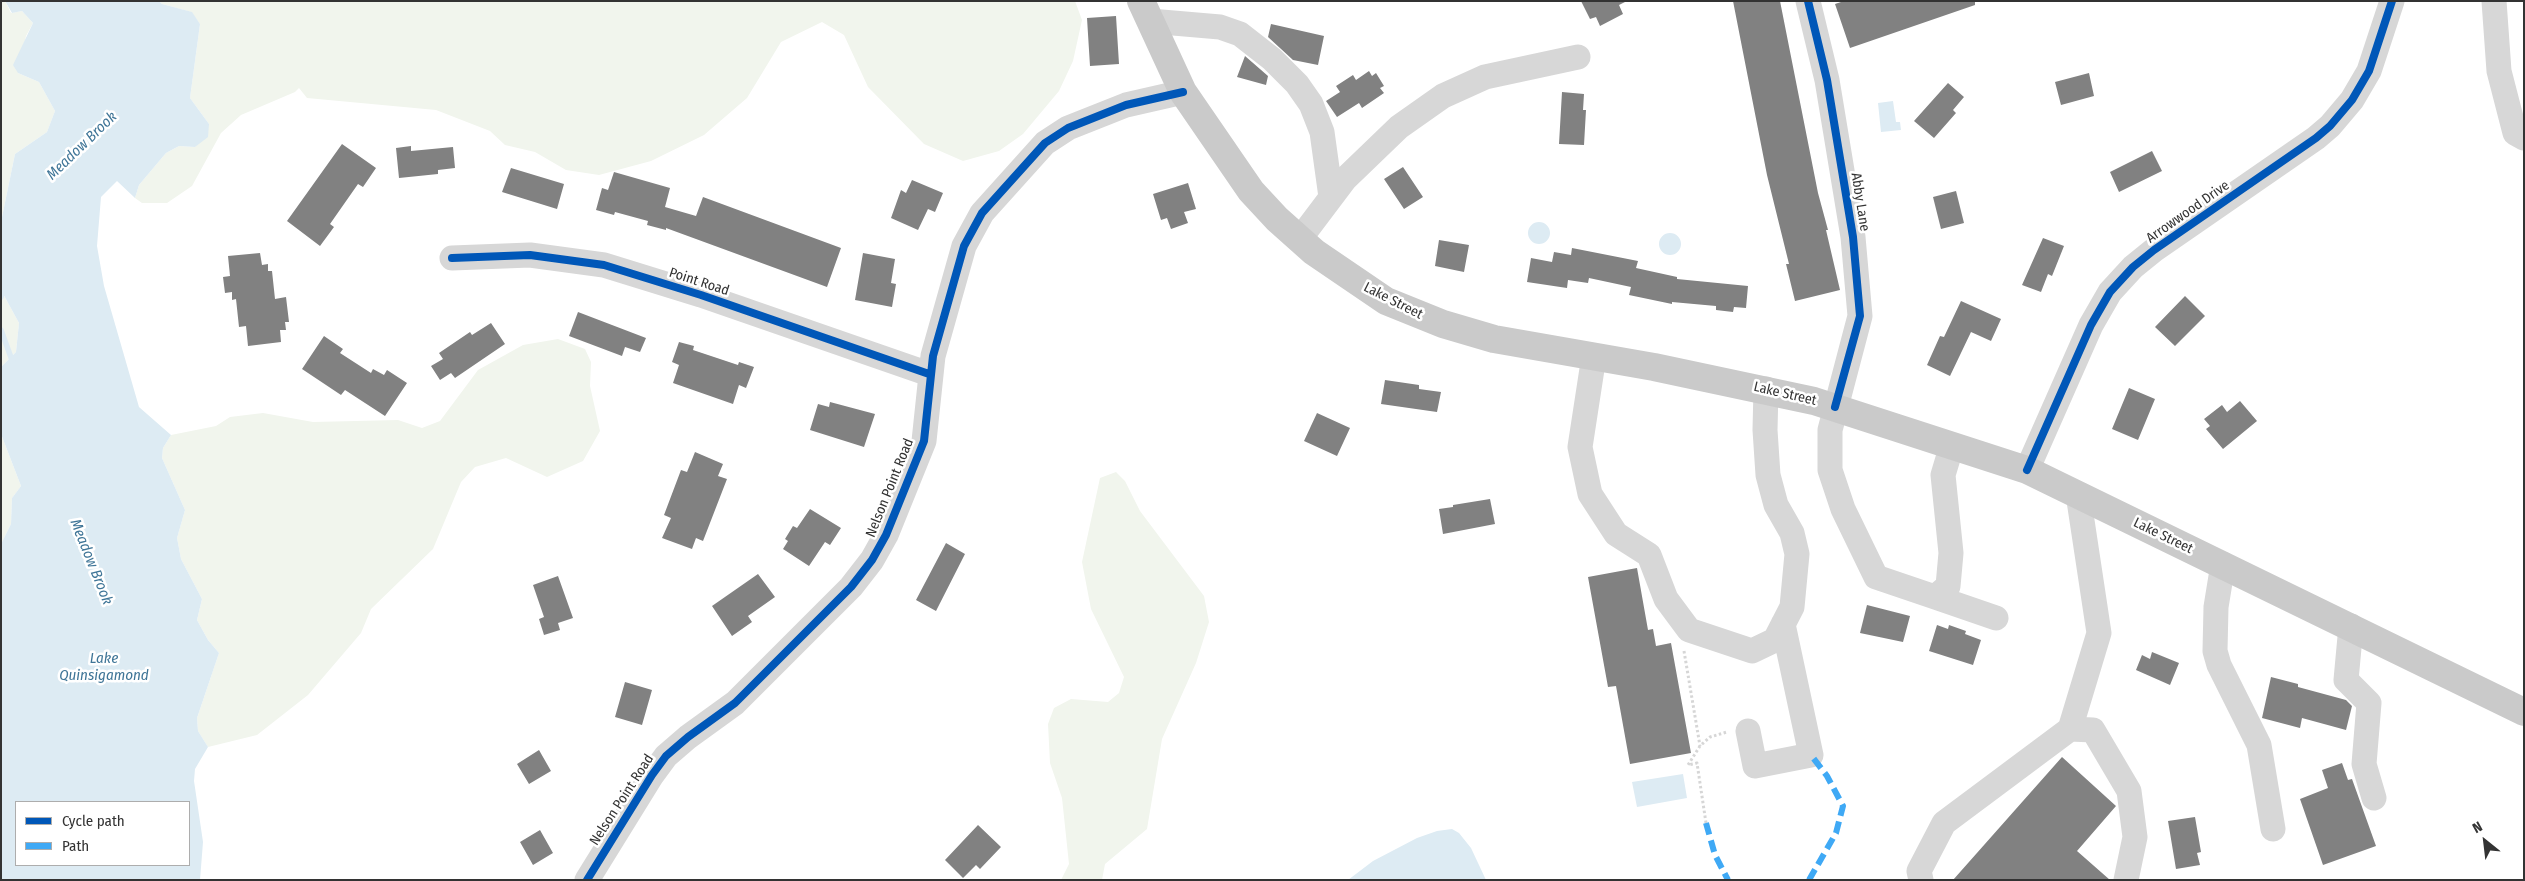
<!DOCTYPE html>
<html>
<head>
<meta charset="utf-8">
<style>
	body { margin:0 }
	#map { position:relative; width:2525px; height:881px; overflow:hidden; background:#fff; font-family:"Fira Sans Condensed",sans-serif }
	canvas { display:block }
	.frame { position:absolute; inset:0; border:2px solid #333; pointer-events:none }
	.legend { position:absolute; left:15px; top:801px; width:175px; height:65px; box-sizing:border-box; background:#fff; border:1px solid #adadad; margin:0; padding:6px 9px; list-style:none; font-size:15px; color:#333 }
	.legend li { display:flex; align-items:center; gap:10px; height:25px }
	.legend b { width:25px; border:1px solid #adadad }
	.north { position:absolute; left:2460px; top:816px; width:50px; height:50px; -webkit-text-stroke:4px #fff; paint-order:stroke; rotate:331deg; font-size:14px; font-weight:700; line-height:20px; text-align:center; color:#333 }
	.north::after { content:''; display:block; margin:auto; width:18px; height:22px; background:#333; clip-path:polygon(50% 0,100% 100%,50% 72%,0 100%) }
</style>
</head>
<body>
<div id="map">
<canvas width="2525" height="881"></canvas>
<div class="frame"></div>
<ul class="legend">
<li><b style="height:6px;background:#0057b8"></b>Cycle path</li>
<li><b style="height:6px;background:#3fa9f5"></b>Path</li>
</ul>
<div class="north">N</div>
</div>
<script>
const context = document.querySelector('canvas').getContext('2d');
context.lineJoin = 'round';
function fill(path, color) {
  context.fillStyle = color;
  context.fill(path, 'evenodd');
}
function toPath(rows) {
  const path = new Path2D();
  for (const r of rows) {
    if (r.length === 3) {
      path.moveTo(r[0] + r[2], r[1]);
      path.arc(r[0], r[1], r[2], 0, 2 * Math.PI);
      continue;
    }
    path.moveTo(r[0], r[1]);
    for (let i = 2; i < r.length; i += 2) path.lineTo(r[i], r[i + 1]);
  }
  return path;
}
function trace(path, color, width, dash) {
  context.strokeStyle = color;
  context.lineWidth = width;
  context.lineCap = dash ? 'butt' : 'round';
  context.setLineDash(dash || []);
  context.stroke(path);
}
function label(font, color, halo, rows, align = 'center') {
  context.font = font + ' "Fira Sans Condensed",sans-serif';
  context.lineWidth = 5;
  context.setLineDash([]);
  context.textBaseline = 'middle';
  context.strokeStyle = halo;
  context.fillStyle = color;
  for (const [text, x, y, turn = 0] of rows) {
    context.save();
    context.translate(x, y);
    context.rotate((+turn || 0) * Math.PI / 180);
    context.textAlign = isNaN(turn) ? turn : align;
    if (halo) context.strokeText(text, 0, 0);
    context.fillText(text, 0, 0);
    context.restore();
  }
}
fill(toPath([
	[1,1,5,1,11,13,22,11,33,23,26,36,18,73,39,82,55,111,47,132,15,154,1,222],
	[159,1,1075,1,1082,20,1073,61,1059,91,1023,134,999,151,963,161,924,144,868,87,844,35,822,22,781,42,747,98,704,135,651,161,599,175,566,170,535,152,505,145,490,131,436,110,307,98,299,88,295,92,241,115,221,133,192,186,167,203,142,203,135,198,139,185,166,153,179,146,195,147,209,124,190,98,200,24,191,12,162,4],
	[1,290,19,323,16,352,1,367],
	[558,339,585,349,591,362,590,386,600,431,583,461,547,477,506,458,475,467,461,482,433,549,371,609,361,633,308,695,257,735,208,747,198,731,197,718,219,653,208,640,197,620,202,599,181,559,177,538,185,510,162,458,163,448,171,435,216,426,230,417,263,413,313,422,398,420,422,428,440,421,478,370,523,345],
	[1,434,21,486,12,498,11,524,1,544],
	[1116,472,1125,481,1140,511,1204,596,1209,622,1196,663,1162,739,1147,829,1105,864,1102,880,1061,880,1069,864,1062,798,1050,763,1048,724,1054,708,1071,699,1108,702,1119,693,1124,677,1091,609,1082,562,1100,478]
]), '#f1f5ed');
fill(toPath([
	[5,1,159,1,162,4,192,12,200,24,190,98,209,124,208,137,195,147,179,146,166,153,139,185,135,198,117,181,101,197,97,246,104,286,139,407,171,435,163,448,162,458,185,510,177,538,181,559,202,599,197,620,208,640,219,653,197,718,198,731,208,747,195,769,194,781,203,842,200,880,1,880,1,544,11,524,12,498,21,486,1,434,1,367,16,352,19,323,1,290,1,222,15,154,47,132,55,111,39,82,18,73,13,65,33,23,22,11,12,13],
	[16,802,189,802,189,865,16,865],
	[1893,101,1896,122,1900,122,1901,130,1881,132,1878,103],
	[1539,233,11],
	[1670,244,11],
	[1683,774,1687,798,1637,807,1632,782],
	[1452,829,1459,833,1471,848,1486,880,1348,880,1373,861,1417,838,1437,831]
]), '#ddebf3');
trace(toPath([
	[1,297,5,286],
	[1,330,13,363]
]), '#ddebf3', 5.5);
fill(toPath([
	[1581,1,1627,1,1619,5,1623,14,1600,26,1596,17,1590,19],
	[1733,1,1780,1,1818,193,1828,230,1826,230,1840,290,1795,301,1786,264,1789,264,1767,175],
	[1844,1,1975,1,1975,5,1850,48,1835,4],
	[1116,16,1119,64,1090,66,1087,18],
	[1271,24,1324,36,1318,65,1293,60,1268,37],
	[1245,56,1268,76,1266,85,1237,77],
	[1369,71,1372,76,1376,73,1384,86,1380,88,1384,93,1362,108,1359,103,1337,117,1326,101,1340,92,1336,86,1353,75,1356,80],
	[2089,73,2094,96,2061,105,2055,82],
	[1948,83,1964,97,1953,110,1956,113,1934,138,1914,121],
	[1562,92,1584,94,1583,110,1586,110,1584,145,1559,144],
	[342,144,376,168,363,187,358,184,330,224,334,227,320,246,287,221],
	[411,146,411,151,453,147,455,168,438,170,438,174,399,178,396,148],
	[2152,151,2162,171,2119,192,2110,172],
	[1403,167,1423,197,1404,209,1384,179],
	[511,168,564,184,557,209,502,192],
	[614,172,670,188,665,207,696,216,703,197,841,248,827,287,666,228,666,230,647,225,648,221,615,212,614,215,596,210,602,188,608,190],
	[912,180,943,193,935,212,928,209,918,230,891,218,901,190,906,193],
	[1188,183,1196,209,1184,212,1188,223,1171,229,1167,218,1161,220,1153,194],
	[1956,191,1964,223,1941,229,1933,197],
	[2043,238,2064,246,2052,276,2048,274,2041,292,2022,285],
	[1439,240,1469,245,1464,272,1435,266],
	[1572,248,1638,261,1636,268,1677,277,1677,279,1748,286,1746,308,1734,307,1733,312,1716,310,1716,306,1672,302,1672,304,1629,295,1631,287,1589,278,1588,283,1568,280,1567,288,1527,282,1531,258,1552,262,1554,252,1571,255],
	[260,253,262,265,268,264,268,271,272,271,275,299,286,297,289,322,285,322,286,330,280,330,281,342,248,346,246,326,239,327,236,299,232,300,232,292,225,293,223,277,230,276,228,256],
	[863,253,895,259,891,283,896,284,892,307,855,300],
	[2185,296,2205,316,2175,346,2155,327],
	[1961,301,2001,319,1991,341,1971,332,1950,376,1927,365,1940,336,1944,337],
	[578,312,646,338,640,352,625,347,622,356,569,336],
	[491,323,505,344,455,378,451,373,440,380,431,366,443,359,439,353,470,332,472,335],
	[324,336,343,349,340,353,371,373,373,369,384,375,387,370,407,383,385,416,345,390,341,395,302,369],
	[679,342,694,346,693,350,738,365,739,362,754,367,746,388,739,385,733,404,673,383,679,365,672,362],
	[1385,380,1419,385,1419,389,1441,392,1437,412,1381,404],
	[2129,388,2155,399,2138,440,2112,429],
	[2240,401,2257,421,2223,449,2206,429,2210,426,2204,419,2222,405,2227,412],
	[830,402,875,414,864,447,810,430,818,404,829,407],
	[1317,413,1350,428,1337,456,1304,441],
	[695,452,723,464,718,476,727,479,703,541,696,538,692,549,662,538,671,518,664,515,681,470,687,472],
	[1490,499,1495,524,1443,534,1439,509,1453,507,1453,505],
	[810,509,841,528,830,545,825,542,809,566,783,549,788,541,785,539,793,526,797,528],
	[946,543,965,554,936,611,916,600],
	[1637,568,1648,630,1653,629,1656,646,1671,643,1691,753,1630,764,1616,686,1608,687,1588,577],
	[758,574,775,597,748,616,752,622,732,636,712,606],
	[558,576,573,618,558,623,560,630,544,635,539,619,544,617,533,585],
	[1867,605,1910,616,1903,642,1860,633],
	[1937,625,1948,629,1949,625,1966,631,1965,634,1981,640,1973,665,1929,651],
	[2152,652,2179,663,2170,685,2136,670,2142,655,2150,659],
	[2271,677,2298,684,2298,687,2346,700,2352,706,2346,730,2302,718,2300,728,2262,718],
	[625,682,652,690,642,725,615,717],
	[539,750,551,771,529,784,517,764],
	[2062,757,2116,806,2077,851,2110,880,1953,880],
	[2342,763,2348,780,2352,779,2376,846,2323,865,2300,799,2328,788,2322,770],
	[2195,817,2201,852,2197,853,2200,865,2176,869,2168,821],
	[978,825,1001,847,980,869,976,865,963,878,945,860],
	[540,830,553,853,533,865,520,842]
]), '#818181');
trace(toPath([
	[1684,651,1700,746],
	[1706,823,1697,763,1688,765,1700,746,1710,737,1727,732]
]), '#d6d6d6', 3, [2.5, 2.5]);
trace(toPath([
	[1808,1,1827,80,1853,237,1860,316,1830,430,1830,470,1843,509,1876,577,1935,597,1948,586,1951,553,1943,475,1952,445],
	[2494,1,2499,71,2515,133,2524,138],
	[1150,21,1220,27,1240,34,1272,59,1297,84,1311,104,1322,132,1331,197],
	[1299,240,1345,179,1399,127,1443,96,1485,77,1578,57],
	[452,258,530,255,604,265,701,295,929,374],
	[1594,356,1580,447,1590,494,1616,534,1649,555,1666,599,1689,630,1752,651,1775,640,1792,607,1797,554,1792,533,1776,505,1768,475,1765,430,1766,389],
	[2027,470,2091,325,2110,292,2133,267,2154,250,2316,138,2330,126,2352,100,2369,71,2392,1],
	[2223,564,2216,607,2215,651,2219,665,2259,745,2273,829],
	[1935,597,1996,618],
	[2351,626,2346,680,2369,703,2364,764,2374,798],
	[2070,729,2093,730,2129,791,2135,837,2126,880],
	[1748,731,1755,766,1811,755,1783,624],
	[587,880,652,775,666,756,688,737,735,703,851,587,872,560,886,535,924,441,933,356,964,246,982,213,1045,143,1068,128,1126,105,1183,92],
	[1921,880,1919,871,1944,823,2070,729,2099,633,2078,494]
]), '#d7d7d7', 25);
trace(toPath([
	[1141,1,1183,92,1251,191,1277,219,1314,252,1386,301,1443,324,1494,339,1654,367,1814,401,2027,470,2524,712]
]), '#cacaca', 28);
trace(toPath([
	[1706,823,1715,855,1728,880],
	[1809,880,1836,833,1843,806,1827,776,1811,755]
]), '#3fa9f5', 6, [12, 6]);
trace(toPath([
	[1808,1,1827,80,1853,237,1860,316,1835,407],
	[452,258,530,255,604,265,701,295,929,374],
	[2027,470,2091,325,2110,292,2133,267,2154,250,2316,138,2330,126,2352,100,2369,71,2392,1],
	[587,880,652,775,666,756,688,737,735,703,851,587,872,560,886,535,924,441,933,356,964,246,982,213,1045,143,1068,128,1126,105,1183,92]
]), '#0057b8', 8);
label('14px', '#333', '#fff', [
	["Abby Lane",1860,202,81],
	["Arrowwood Drive",2188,212,-35],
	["Point Road",699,282,18],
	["Lake Street",1393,301,27],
	["Lake Street",1785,394,13],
	["Nelson Point Road",890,488,-68],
	["Lake Street",2163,536,26],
	["Nelson Point Road",622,800,-57]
]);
label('italic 15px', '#3f7597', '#fff', [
	["Meadow Brook",82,146,-44],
	["Meadow Brook",91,562,68],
	["Lake",104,659],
	["Quinsigamond",104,676]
]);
</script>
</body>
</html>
